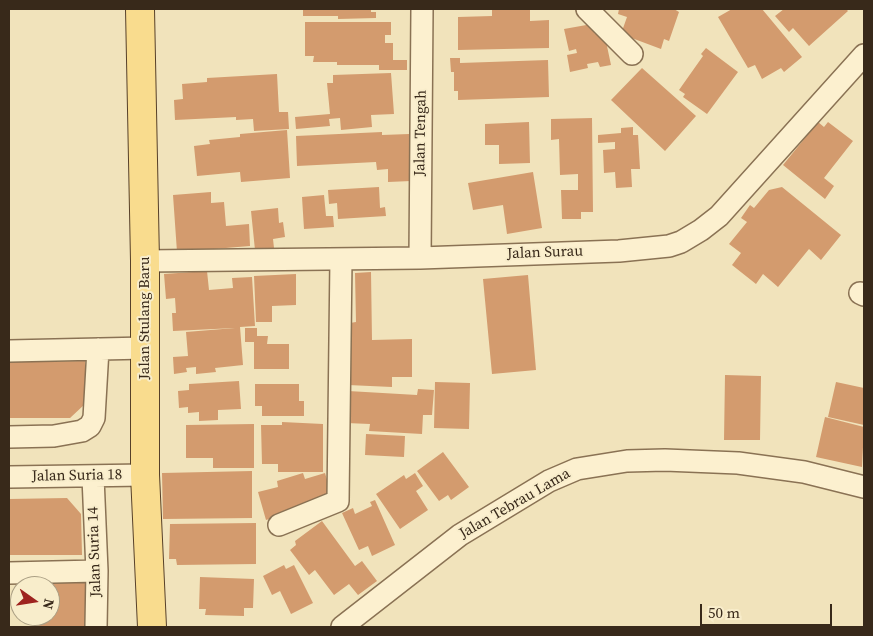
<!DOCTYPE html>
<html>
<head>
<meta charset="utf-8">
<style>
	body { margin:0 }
	#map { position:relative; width:873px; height:636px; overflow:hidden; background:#f1e3bb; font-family:"Source Serif 4",serif }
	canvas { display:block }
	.frame { position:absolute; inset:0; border:10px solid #38291a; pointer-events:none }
	.north { position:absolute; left:10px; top:576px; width:50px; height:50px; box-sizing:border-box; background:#f8edcb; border:1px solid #ab9f84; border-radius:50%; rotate:103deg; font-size:14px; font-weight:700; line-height:20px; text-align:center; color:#38291a }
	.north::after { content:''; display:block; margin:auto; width:18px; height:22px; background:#9e231f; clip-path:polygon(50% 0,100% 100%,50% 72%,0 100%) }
	.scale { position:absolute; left:700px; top:604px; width:132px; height:22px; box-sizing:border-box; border:2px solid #38291a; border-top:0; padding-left:6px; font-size:15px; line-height:18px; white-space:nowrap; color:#38291a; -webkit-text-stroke:4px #f8edcb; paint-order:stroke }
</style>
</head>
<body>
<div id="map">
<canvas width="873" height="636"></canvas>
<div class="frame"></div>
<div class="north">N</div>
<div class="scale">50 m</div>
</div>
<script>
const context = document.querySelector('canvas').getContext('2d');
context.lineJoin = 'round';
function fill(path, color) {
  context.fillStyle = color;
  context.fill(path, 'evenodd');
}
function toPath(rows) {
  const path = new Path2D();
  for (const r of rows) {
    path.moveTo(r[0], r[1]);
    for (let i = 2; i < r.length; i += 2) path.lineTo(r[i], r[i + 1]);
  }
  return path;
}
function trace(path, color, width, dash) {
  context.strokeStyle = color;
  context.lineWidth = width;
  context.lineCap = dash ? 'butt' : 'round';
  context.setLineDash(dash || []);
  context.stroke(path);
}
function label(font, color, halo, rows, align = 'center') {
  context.font = font + ' "Source Serif 4",serif';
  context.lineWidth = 4;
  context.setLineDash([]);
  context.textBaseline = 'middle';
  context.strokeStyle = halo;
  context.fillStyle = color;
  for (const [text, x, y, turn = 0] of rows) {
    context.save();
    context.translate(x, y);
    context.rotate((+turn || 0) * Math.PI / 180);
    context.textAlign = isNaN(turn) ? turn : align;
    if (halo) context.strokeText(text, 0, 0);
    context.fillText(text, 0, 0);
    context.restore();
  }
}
fill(toPath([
	[303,9,371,9,371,12,376,12,376,18,338,19,338,16,303,16],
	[492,9,530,9,530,21,549,20,549,48,458,50,458,17,492,16],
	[619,9,674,9,679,12,669,41,664,39,661,49,621,34,627,17,618,14],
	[732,9,762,9,802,57,784,72,781,68,762,79,755,65,748,68,718,17],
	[784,9,846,9,848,11,809,46,793,28,789,32,775,16],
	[305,22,391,22,391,35,385,35,385,43,393,43,393,60,407,60,407,70,379,70,379,65,337,65,337,62,313,62,314,56,305,56],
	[592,24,595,34,604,32,611,65,600,67,598,62,587,64,588,68,570,72,567,55,577,53,576,49,569,51,564,29],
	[706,48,738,72,707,114,683,97,685,94,679,90,703,56,701,54],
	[450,58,460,58,460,63,548,60,549,97,458,100,458,91,454,91,454,72,451,72],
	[642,68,696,116,665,151,611,100],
	[391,73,394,114,371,115,372,127,341,130,340,118,329,119,330,126,296,129,295,117,330,114,327,83,333,83,333,75],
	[277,74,279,112,288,112,289,129,254,131,253,119,236,120,236,117,175,120,174,100,183,99,182,84,207,82,207,78],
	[592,118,593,212,581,212,581,219,562,219,561,190,578,190,578,174,560,175,559,139,551,140,551,119],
	[529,122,530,163,499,164,499,145,485,145,485,124],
	[818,122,824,127,828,122,853,141,824,178,834,186,825,199,783,165],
	[633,127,633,135,638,135,640,169,631,169,632,187,616,188,615,172,604,173,603,150,615,149,615,142,598,143,598,135,621,133,621,128],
	[287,130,290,178,241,182,240,172,197,176,194,146,210,144,209,140,240,137,240,134],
	[382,132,382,135,409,134,411,181,388,182,388,169,377,170,376,162,297,166,296,136],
	[533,172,542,228,507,234,503,205,473,210,468,183],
	[379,187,380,208,385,207,386,216,338,219,337,203,329,204,328,190],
	[782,187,841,235,821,260,809,249,778,287,763,274,756,284,732,265,741,253,729,244,747,222,741,218,750,205,754,208,769,190],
	[211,192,211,203,224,202,226,226,249,224,250,246,177,252,173,195],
	[324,195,326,216,333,216,334,227,304,229,302,197],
	[278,208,279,223,283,222,285,237,273,239,274,248,255,250,251,211],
	[207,271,209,290,233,288,232,278,252,277,255,326,240,327,243,365,215,368,216,372,196,374,196,367,186,368,187,372,174,374,173,357,188,356,186,332,235,328,173,331,172,313,176,313,175,298,166,299,164,274],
	[371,272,372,340,412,339,412,377,392,377,392,387,348,385,350,323,356,322,355,273],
	[296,274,296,305,272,306,272,322,256,322,254,276],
	[528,275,536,370,492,374,483,279],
	[245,328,257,328,257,336,268,336,267,344,289,344,289,369,254,369,254,342,245,342],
	[85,361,85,404,70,418,9,418,9,362],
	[725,375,761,376,760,440,724,440],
	[239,381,241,409,218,410,218,420,199,421,199,412,188,413,188,407,179,408,178,391,189,390,189,384],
	[435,382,470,383,469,429,434,428],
	[836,382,864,388,864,425,828,417],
	[255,384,299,384,299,401,304,401,304,416,262,416,262,406,255,406],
	[418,389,434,390,432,415,423,415,422,434,369,431,370,424,346,423,348,391,417,395],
	[825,417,864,427,862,467,816,457],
	[282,422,323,424,323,472,278,472,278,464,262,464,261,425,282,425],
	[254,424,254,468,213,468,213,458,186,458,186,425],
	[366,434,405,436,404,457,365,455],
	[443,452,469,487,451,500,448,495,439,501,417,471],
	[252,471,252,518,163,519,162,473],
	[303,473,305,479,325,473,333,500,266,520,258,492,278,487,277,481],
	[415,473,423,486,416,491,428,510,400,529,376,494,404,475,406,479],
	[67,498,81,514,82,555,9,555,9,499],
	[375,500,395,545,372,556,368,546,359,550,342,513,353,508,355,514,372,506,370,502],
	[322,521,355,566,362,561,377,581,358,595,349,584,334,595,315,570,309,575,290,550,296,545,295,541],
	[256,523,256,564,177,565,176,559,169,559,170,524],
	[284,565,286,569,294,565,313,603,291,614,280,591,272,595,263,576],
	[89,577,89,627,34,627,34,616,50,616,50,586,35,586,35,579],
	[200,577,254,579,253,608,244,608,244,616,205,615,206,609,199,609]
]), '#d39b6e');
const minor = toPath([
	[587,9,632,54],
	[420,258,422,9],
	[145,261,420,258,619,251,669,246,681,242,701,230,719,216,864,55],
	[860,293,864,295],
	[9,351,146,348],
	[9,437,54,436,82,431,90,426,94,418,98,349],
	[9,477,145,475],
	[93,477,97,571,96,627],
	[279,525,338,501,341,259],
	[9,573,97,571],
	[342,627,460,535,549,481,577,469,627,461,665,460,738,463,804,472,864,487]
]);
const major = toPath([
	[140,9,145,261,145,475,152,627]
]);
trace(minor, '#8a7254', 24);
trace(major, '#574029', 30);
trace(minor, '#fcf0cf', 21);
trace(major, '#f9dc8e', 28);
label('15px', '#38291a', '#f8edcb', [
	["Jalan Tengah",421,133,-89],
	["Jalan Surau",545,253,-2],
	["Jalan Stulang Baru",145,318,-90],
	["Jalan Suria 18",77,476,-1],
	["Jalan Tebrau Lama",515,504,-30],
	["Jalan Suria 14",95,552,-92]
]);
</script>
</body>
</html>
